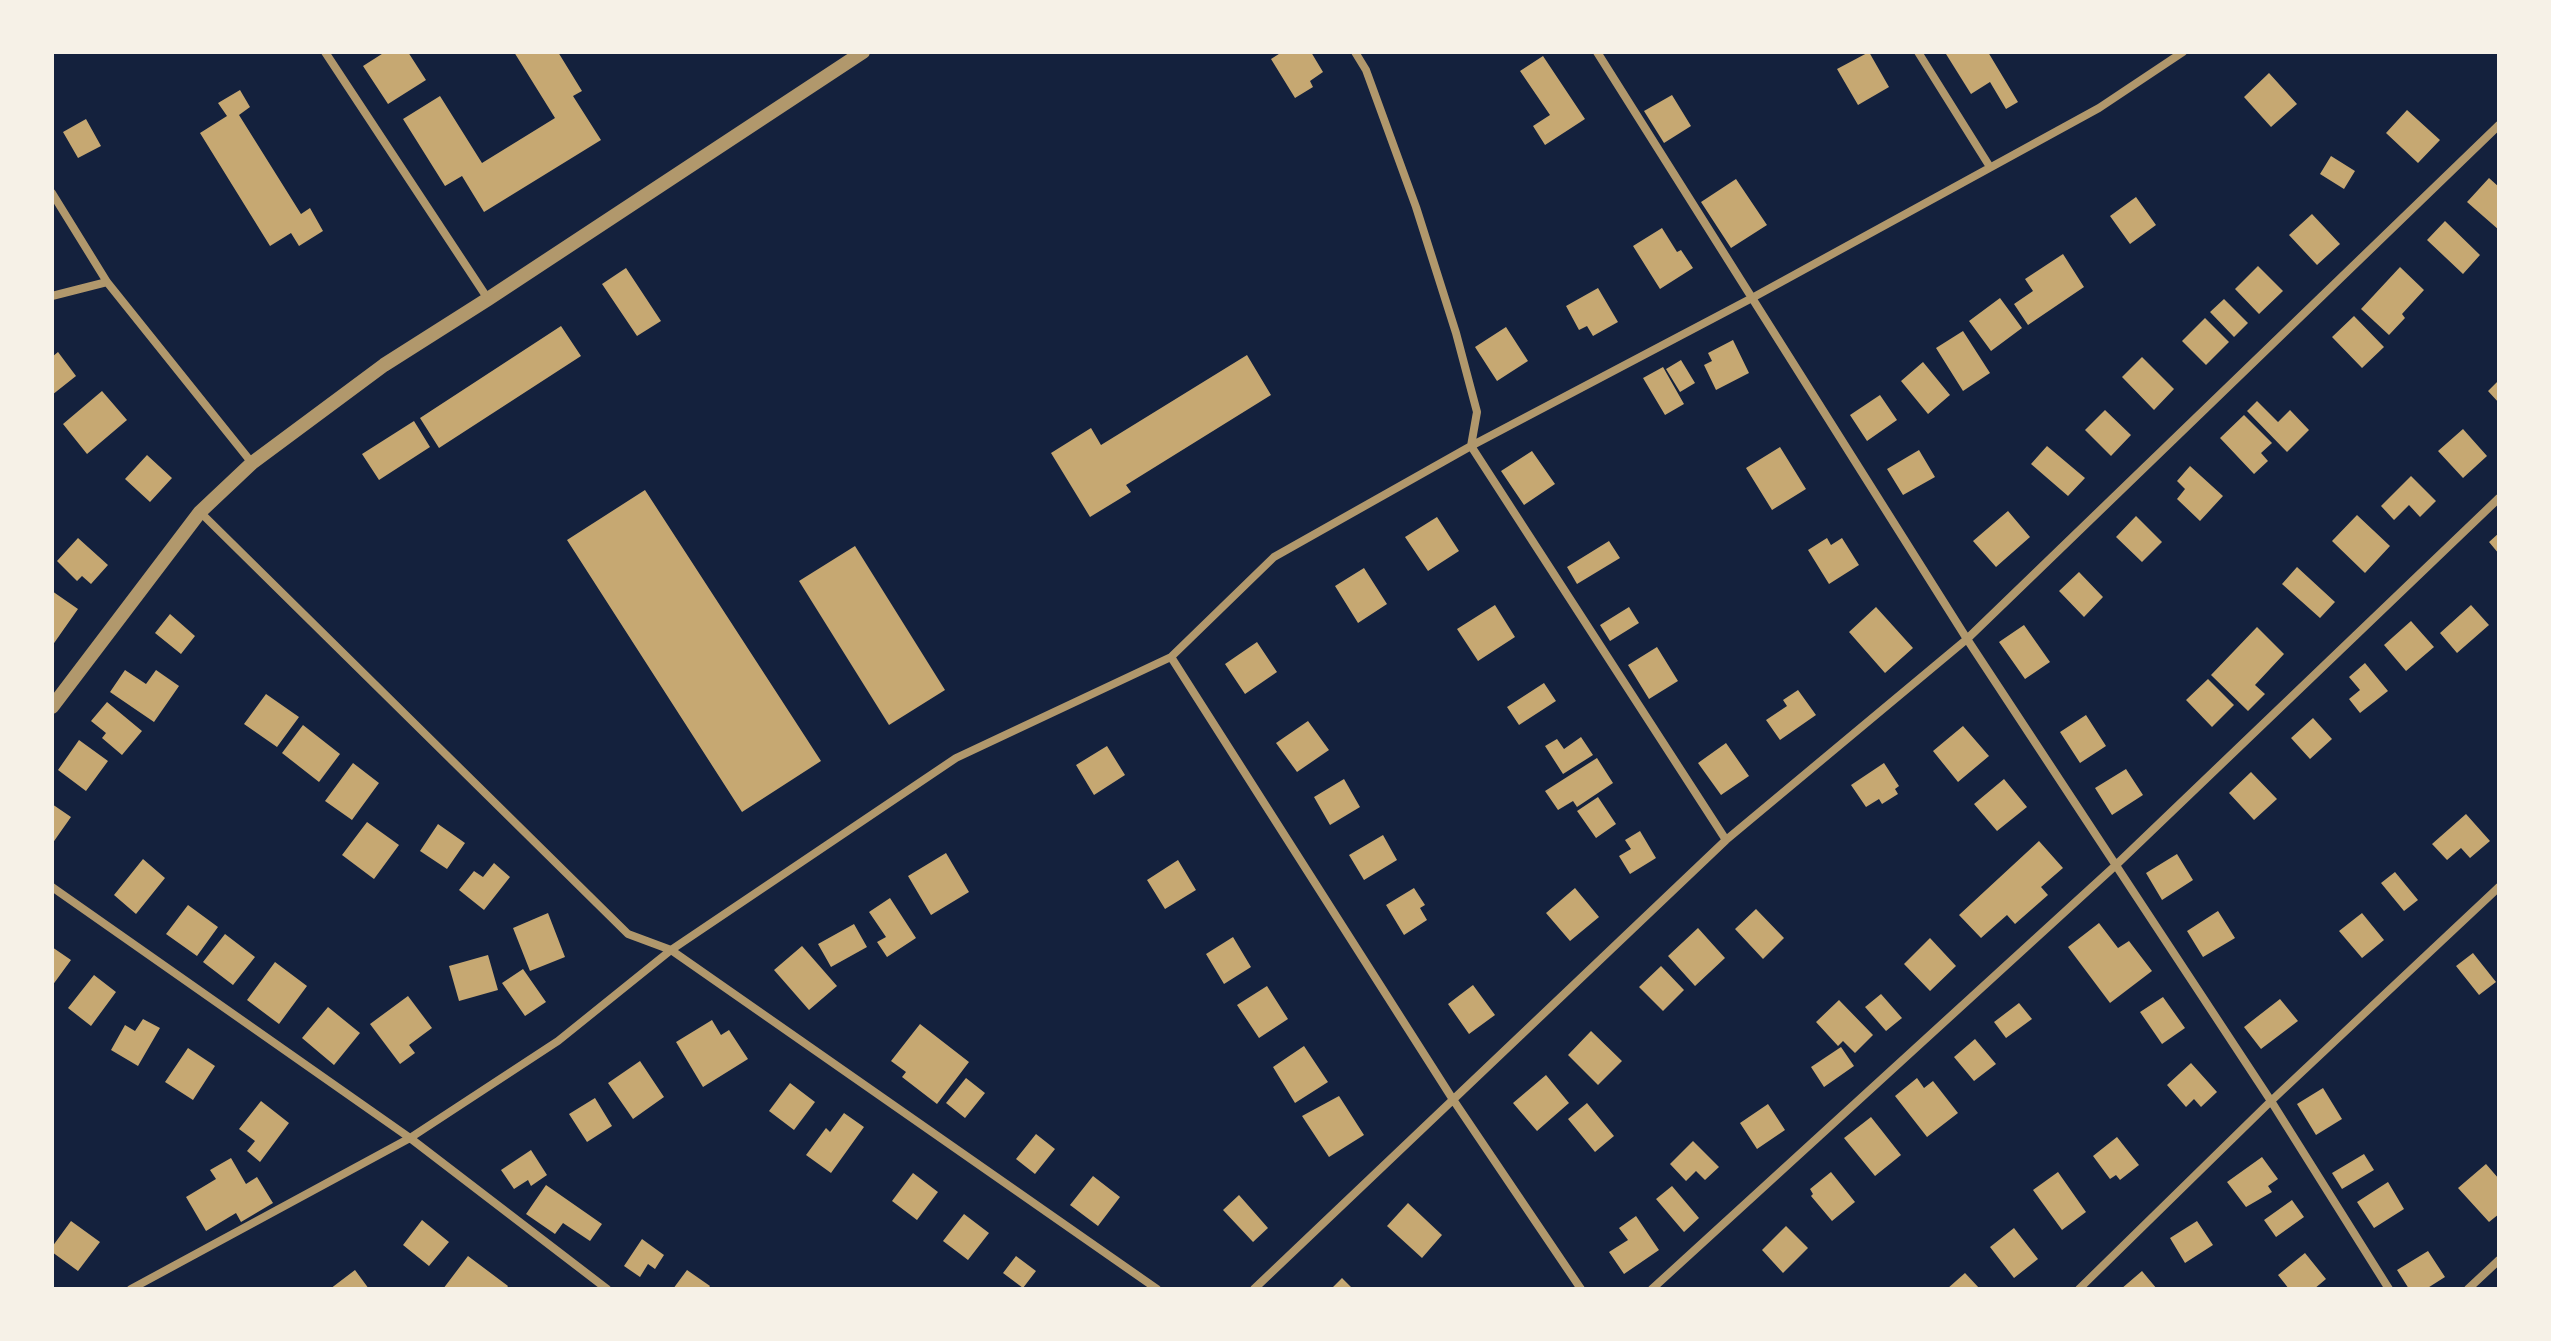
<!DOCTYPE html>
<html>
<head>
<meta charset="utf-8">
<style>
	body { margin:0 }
	#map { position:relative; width:2551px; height:1341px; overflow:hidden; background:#14213d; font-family:"Alegreya Sans",sans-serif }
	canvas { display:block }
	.frame { position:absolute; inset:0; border:54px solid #f6f1e7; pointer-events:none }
</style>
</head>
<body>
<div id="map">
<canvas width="2551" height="1341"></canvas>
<div class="frame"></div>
</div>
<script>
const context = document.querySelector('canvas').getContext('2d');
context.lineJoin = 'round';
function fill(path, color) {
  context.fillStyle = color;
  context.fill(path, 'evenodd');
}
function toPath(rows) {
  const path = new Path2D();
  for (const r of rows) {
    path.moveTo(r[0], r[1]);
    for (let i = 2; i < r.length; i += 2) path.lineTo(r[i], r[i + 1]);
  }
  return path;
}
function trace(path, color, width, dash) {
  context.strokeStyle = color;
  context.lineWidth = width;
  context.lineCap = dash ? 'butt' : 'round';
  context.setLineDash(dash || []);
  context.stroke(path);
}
fill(toPath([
	[385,52,408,52,426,80,388,104,363,66],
	[514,52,558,52,582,91,573,96,601,140,484,212,462,176,445,186,403,119,440,96,482,163,555,118],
	[1282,52,1311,52,1323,72,1310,81,1313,87,1295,98,1271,59],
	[1869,52,1889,87,1858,105,1837,69],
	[1950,52,1988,52,2018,102,2006,109,1990,82,1971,94,1946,54],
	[1543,56,1585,119,1545,145,1533,126,1550,115,1520,71],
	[2269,73,2297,104,2271,127,2244,97],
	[240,90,250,107,239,115,301,214,310,208,323,231,299,246,291,233,270,246,200,133,227,116,218,103],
	[1672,95,1691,126,1664,143,1644,111],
	[2407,110,2440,140,2418,163,2386,133],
	[86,119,101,146,78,158,63,132],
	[2331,156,2355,171,2344,189,2320,174],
	[2489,178,2499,187,2499,230,2467,202],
	[1736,179,1767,225,1731,248,1701,202],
	[2136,197,2156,225,2130,244,2110,216],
	[2312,214,2340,244,2317,265,2289,235],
	[2445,221,2480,255,2463,274,2427,240],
	[1662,228,1677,252,1681,250,1693,268,1660,289,1633,246],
	[2063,254,2084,287,2028,325,2014,304,2033,291,2025,279],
	[2258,266,2283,291,2259,314,2235,289],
	[2400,267,2424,290,2402,314,2405,318,2389,335,2361,309],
	[626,268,661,321,637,336,602,284],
	[1598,288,1618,322,1593,336,1587,326,1579,330,1566,306],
	[2000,298,2022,328,1991,351,1969,321],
	[2224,299,2248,323,2234,337,2210,312],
	[2354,316,2384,347,2362,368,2332,337],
	[2205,318,2229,342,2206,365,2182,341],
	[561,326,581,356,439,448,420,418],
	[1506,327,1528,361,1497,381,1475,347],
	[1963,331,1990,373,1963,391,1936,348],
	[1733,340,1749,373,1716,390,1704,365,1712,361,1708,353],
	[58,352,76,376,52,395,52,357],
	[1247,355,1271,395,1126,485,1131,492,1090,517,1051,453,1091,428,1101,445],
	[2142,357,2174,389,2154,410,2122,377],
	[1681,360,1695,383,1680,392,1666,369],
	[1923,362,1950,395,1928,414,1901,381],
	[1663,367,1684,404,1665,415,1643,378],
	[2499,380,2499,403,2488,391],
	[102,391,127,420,87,454,63,424],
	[1880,395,1897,420,1867,441,1850,415],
	[2257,401,2278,422,2290,410,2309,430,2287,452,2247,411],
	[2105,410,2131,435,2111,456,2085,430],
	[2244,415,2272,443,2261,453,2268,461,2254,474,2220,438],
	[414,421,430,447,379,480,362,454],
	[2463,429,2487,456,2463,478,2438,451],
	[2047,446,2085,478,2068,496,2031,464],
	[1780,447,1806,489,1772,510,1746,468],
	[1919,450,1935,477,1903,495,1887,469],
	[1532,451,1555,484,1524,505,1501,471],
	[147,455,172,478,150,502,125,479],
	[2190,466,2223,496,2200,521,2177,499,2185,489,2177,481],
	[2411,476,2436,501,2420,517,2409,505,2394,520,2381,506],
	[645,490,821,761,742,812,567,540],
	[2008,511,2030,537,1996,567,1973,541],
	[2357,515,2390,546,2365,573,2332,541],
	[2136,516,2162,542,2142,562,2116,537],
	[1437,517,1459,551,1428,571,1405,537],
	[2499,533,2499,554,2489,542],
	[78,538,108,565,91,584,82,576,77,581,57,561],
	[1827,538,1831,545,1842,538,1859,565,1829,584,1808,550],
	[1609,541,1620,558,1577,584,1567,567],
	[855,546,945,690,889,725,799,581],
	[2297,567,2335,602,2320,618,2282,584],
	[1364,568,1387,604,1358,623,1335,586],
	[2079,572,2103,597,2084,617,2059,591],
	[52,591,78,609,52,646],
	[1495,605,1515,637,1478,661,1457,629],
	[2471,605,2489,625,2457,653,2440,633],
	[1629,607,1639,623,1610,641,1600,625],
	[1876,607,1913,648,1885,673,1849,632],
	[170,614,195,636,181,654,155,633],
	[2411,621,2434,647,2406,671,2384,645],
	[2024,625,2050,662,2025,679,1999,642],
	[2257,627,2284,654,2255,685,2265,694,2248,711,2211,675],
	[1257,642,1277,672,1245,694,1225,664],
	[1657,647,1678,681,1649,699,1628,665],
	[2365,663,2388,691,2360,713,2349,699,2360,690,2349,677],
	[125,670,146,684,156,670,179,686,154,722,110,692],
	[2208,679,2234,705,2212,727,2186,700],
	[1544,683,1556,701,1519,725,1507,707],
	[1798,690,1816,715,1780,740,1766,720,1787,706,1783,700],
	[266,694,299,717,277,747,244,724],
	[107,702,142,731,122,755,102,738,106,733,91,721],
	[2086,715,2106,746,2080,763,2060,732],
	[2313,718,2332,739,2310,759,2291,738],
	[1308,721,1329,750,1297,772,1276,743],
	[303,725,340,754,319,782,282,753],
	[1963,726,1989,756,1958,782,1933,751],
	[1581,737,1593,755,1563,774,1545,746,1557,739,1564,749],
	[79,740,108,761,86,791,58,770],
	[1726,743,1749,776,1721,795,1698,763],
	[1107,746,1125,775,1094,795,1076,765],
	[1597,758,1613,783,1577,807,1573,801,1558,810,1545,791],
	[353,763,379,783,352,820,325,801],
	[1884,763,1899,786,1895,789,1898,794,1882,804,1879,799,1866,807,1851,785],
	[2126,769,2143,795,2112,815,2095,788],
	[2251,772,2277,799,2254,820,2229,793],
	[1344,779,1360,807,1330,825,1314,797],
	[2004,779,2027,807,1997,831,1974,804],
	[1598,797,1616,824,1596,838,1577,811],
	[52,804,71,817,52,844],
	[2466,814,2490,841,2470,858,2461,848,2447,860,2432,844],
	[367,822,399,845,374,879,342,855],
	[438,824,465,843,447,869,420,851],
	[1640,831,1656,858,1630,874,1619,856,1631,849,1625,840],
	[1383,835,1397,860,1364,880,1349,855],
	[2039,841,2063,868,2041,887,2048,895,2015,924,2007,915,1981,938,1959,915],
	[946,853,969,892,931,915,908,876],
	[2177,854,2193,880,2162,900,2146,873],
	[143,859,165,878,136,914,114,895],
	[1178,860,1196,890,1165,909,1147,880],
	[494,863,510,877,484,910,459,890,474,871,483,877],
	[2395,872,2418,900,2404,911,2381,883],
	[1414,888,1425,905,1420,908,1427,920,1404,935,1386,905],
	[1575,888,1599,917,1570,941,1546,913],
	[890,898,916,938,887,957,877,942,886,937,869,912],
	[188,905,218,927,197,956,166,934],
	[1756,909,1784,938,1763,959,1735,929],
	[2218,911,2235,938,2203,957,2187,931],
	[548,913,565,957,530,971,513,928],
	[2362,913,2384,940,2362,958,2339,931],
	[2099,923,2118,948,2129,941,2152,971,2110,1003,2068,947],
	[854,924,867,947,831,967,818,944],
	[1698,928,1725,958,1695,986,1668,956],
	[225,934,255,957,233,985,203,962],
	[1233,937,1251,967,1224,984,1206,954],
	[1930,938,1956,966,1930,991,1904,964],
	[802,946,837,986,809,1010,774,970],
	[52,947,71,960,52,986],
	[2473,953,2496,982,2479,995,2456,966],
	[488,955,498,990,459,1001,449,966],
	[275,962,307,986,279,1024,247,1000],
	[1661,966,1684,990,1663,1011,1639,987],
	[523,969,546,1002,525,1016,502,983],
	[94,975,116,992,91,1026,68,1008],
	[1473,985,1495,1015,1469,1034,1448,1004],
	[1267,986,1288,1019,1259,1038,1237,1005],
	[1881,994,1902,1018,1886,1031,1865,1007],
	[408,996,432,1028,409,1045,415,1053,400,1064,370,1024],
	[2163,997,2185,1028,2162,1044,2140,1012],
	[2280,999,2298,1021,2261,1049,2244,1027],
	[1839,1000,1873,1035,1855,1053,1843,1041,1838,1046,1816,1022],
	[2019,1003,2032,1019,2006,1038,1994,1022],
	[328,1007,360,1033,334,1065,302,1038],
	[143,1019,160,1028,138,1066,111,1050,125,1025,135,1031],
	[712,1020,721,1035,729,1030,748,1059,703,1087,676,1042],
	[920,1024,969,1062,937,1104,902,1077,906,1072,891,1061],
	[1591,1031,1622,1061,1598,1085,1568,1055],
	[1975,1039,1996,1064,1974,1081,1954,1057],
	[1304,1046,1328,1082,1295,1103,1273,1067],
	[1841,1047,1854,1066,1824,1087,1811,1067],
	[188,1048,215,1066,193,1100,165,1082],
	[640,1061,664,1097,633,1119,608,1083],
	[2191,1063,2217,1092,2201,1107,2194,1099,2186,1107,2167,1085],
	[1546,1075,1569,1103,1537,1131,1513,1103],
	[966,1078,985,1093,965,1118,946,1103],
	[1917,1078,1924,1088,1933,1081,1958,1113,1927,1137,1895,1096],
	[790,1083,815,1102,794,1130,769,1111],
	[2323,1088,2342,1119,2316,1135,2297,1104],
	[1339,1096,1364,1135,1329,1157,1302,1116],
	[595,1098,612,1126,587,1142,569,1114],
	[261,1101,289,1123,260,1162,247,1151,255,1141,239,1129],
	[1587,1103,1614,1136,1595,1152,1568,1119],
	[1768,1104,1785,1130,1757,1149,1740,1123],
	[844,1113,864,1127,831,1173,806,1155,826,1128,830,1132],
	[1871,1117,1901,1155,1875,1176,1844,1138],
	[1036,1134,1055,1149,1035,1174,1016,1159],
	[2117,1137,2139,1165,2120,1180,2116,1175,2110,1179,2093,1156],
	[1693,1141,1719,1167,1705,1180,1696,1171,1686,1181,1670,1164],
	[531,1150,547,1175,531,1186,528,1180,514,1189,501,1170],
	[2364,1154,2374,1170,2342,1189,2332,1173],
	[2262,1157,2278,1179,2268,1186,2272,1192,2246,1207,2227,1182],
	[231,1158,246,1184,257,1177,273,1203,241,1222,236,1213,206,1231,186,1197,216,1179,210,1170],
	[2486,1164,2499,1179,2499,1214,2489,1222,2458,1188],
	[1831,1172,1855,1202,1832,1221,1811,1196,1813,1194,1810,1189],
	[2058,1172,2086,1212,2062,1230,2033,1190],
	[913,1173,938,1192,917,1220,892,1201],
	[1093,1176,1120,1197,1098,1226,1070,1205],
	[2388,1182,2404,1209,2374,1228,2357,1202],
	[546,1185,602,1224,590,1241,563,1223,555,1234,526,1214],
	[1672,1186,1699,1218,1684,1232,1656,1199],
	[1239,1195,1268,1228,1253,1242,1223,1210],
	[2292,1200,2304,1217,2276,1237,2264,1220],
	[1408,1203,1442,1235,1422,1258,1387,1226],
	[964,1214,989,1233,968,1260,943,1241],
	[1636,1216,1659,1250,1624,1274,1609,1252,1628,1240,1619,1228],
	[422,1220,449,1242,429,1266,403,1245],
	[71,1221,100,1242,78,1271,52,1252,52,1247],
	[2197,1221,2213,1245,2185,1263,2170,1238],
	[1786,1226,1808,1248,1783,1273,1762,1250],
	[2014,1228,2038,1259,2014,1278,1990,1247],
	[642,1239,664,1255,655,1269,648,1264,640,1277,624,1266],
	[2428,1251,2445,1277,2426,1289,2409,1289,2397,1270],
	[2305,1253,2326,1279,2314,1289,2289,1289,2278,1275],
	[468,1256,508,1286,506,1289,443,1289],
	[1016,1256,1036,1271,1023,1288,1003,1273],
	[355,1270,369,1289,330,1289],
	[687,1270,710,1286,708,1289,673,1289],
	[2142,1271,2157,1289,2121,1289],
	[1965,1273,1980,1289,1947,1289],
	[1342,1278,1353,1289,1331,1289]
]), '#c6a872');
trace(toPath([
	[325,52,488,299],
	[1355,52,1366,70,1416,207,1456,333,1477,412,1471,446,1726,840],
	[1597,52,1967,639,2271,1101,2389,1289],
	[1918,52,1990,167],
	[52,193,107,282,252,463],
	[52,296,107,282],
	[200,512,628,934,671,950,1157,1289],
	[1171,657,1452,1098,1581,1289],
	[52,887,410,1138,607,1289],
	[131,1289,410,1138,558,1041,671,950,956,758,1171,657,1274,557,1471,446,1752,298,2099,108,2183,52],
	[1254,1289,1726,840,1967,639,2499,125],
	[1652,1289,2116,865,2499,498],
	[2079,1289,2271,1101,2499,887],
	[2468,1289,2499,1260]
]), '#b1986c', 8);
trace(toPath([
	[52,707,200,512,252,463,384,365,488,299,863,52]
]), '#b1986c', 14);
</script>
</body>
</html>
